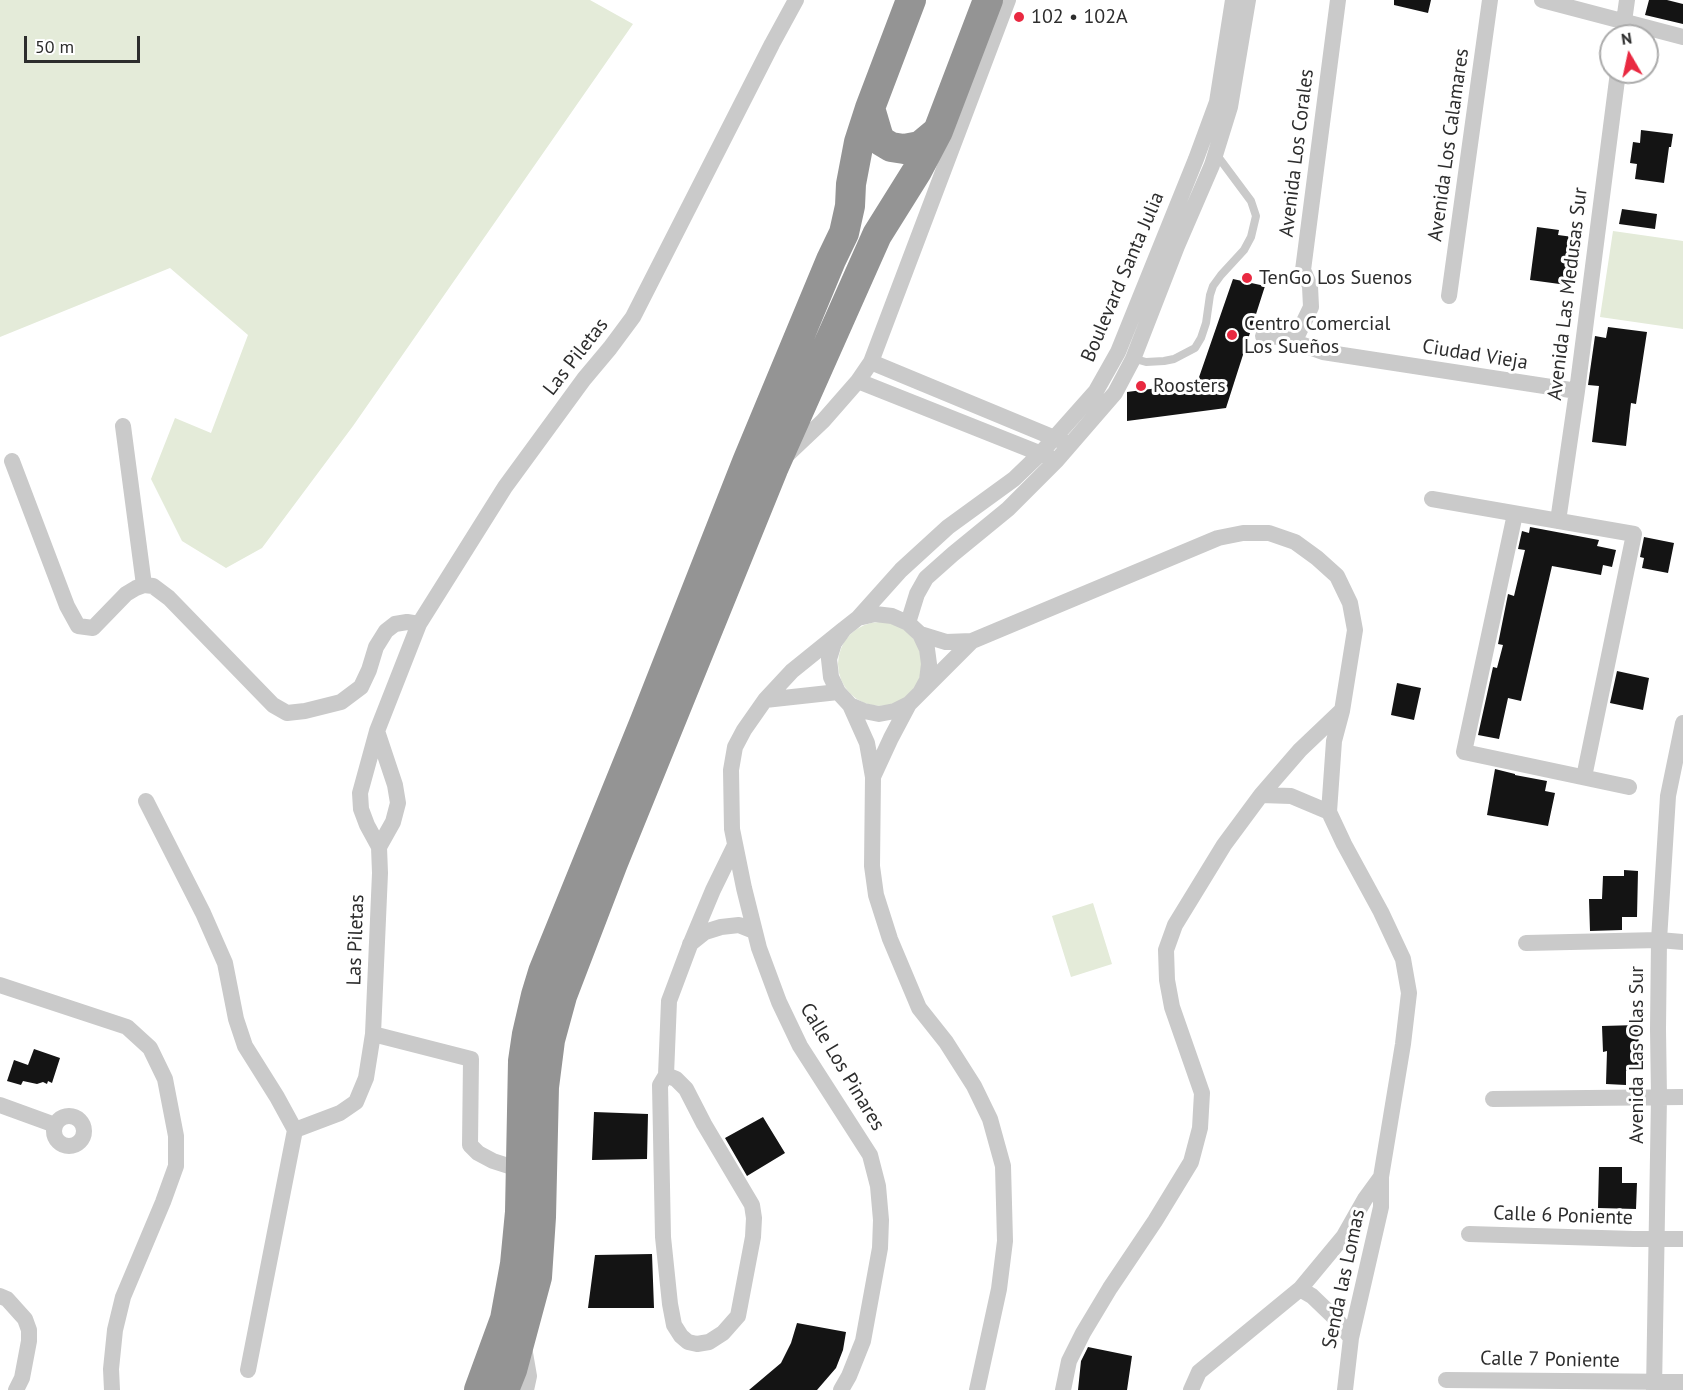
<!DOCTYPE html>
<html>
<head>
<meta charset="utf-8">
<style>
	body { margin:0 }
	#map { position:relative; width:1683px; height:1390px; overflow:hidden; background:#fff; font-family:"PT Sans",sans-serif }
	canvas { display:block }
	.north { position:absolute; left:1599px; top:24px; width:60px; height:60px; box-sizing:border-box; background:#fff; border:2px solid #ababab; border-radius:50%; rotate:351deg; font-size:16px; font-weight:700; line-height:24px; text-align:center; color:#2d2d2d }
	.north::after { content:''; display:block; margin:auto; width:21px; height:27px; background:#e92941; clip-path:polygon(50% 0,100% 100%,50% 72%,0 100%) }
	.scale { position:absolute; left:24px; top:36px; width:116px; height:27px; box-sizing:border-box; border:3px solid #2d2d2d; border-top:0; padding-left:8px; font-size:18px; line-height:21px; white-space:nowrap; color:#2d2d2d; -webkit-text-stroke:4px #fff; paint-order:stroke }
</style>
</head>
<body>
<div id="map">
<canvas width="1683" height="1390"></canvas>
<div class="north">N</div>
<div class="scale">50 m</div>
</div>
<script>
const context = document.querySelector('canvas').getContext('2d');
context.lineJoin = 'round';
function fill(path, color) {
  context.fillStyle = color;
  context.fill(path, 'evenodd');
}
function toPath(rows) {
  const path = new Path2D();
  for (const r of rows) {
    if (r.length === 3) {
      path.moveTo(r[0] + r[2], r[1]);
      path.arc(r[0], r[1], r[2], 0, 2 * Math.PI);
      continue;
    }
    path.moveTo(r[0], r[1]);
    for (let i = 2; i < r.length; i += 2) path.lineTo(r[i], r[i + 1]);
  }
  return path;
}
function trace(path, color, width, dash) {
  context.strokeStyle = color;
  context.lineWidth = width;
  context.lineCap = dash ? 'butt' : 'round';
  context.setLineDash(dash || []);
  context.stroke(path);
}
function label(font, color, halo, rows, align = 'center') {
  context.font = font + ' "PT Sans",sans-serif';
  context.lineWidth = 6;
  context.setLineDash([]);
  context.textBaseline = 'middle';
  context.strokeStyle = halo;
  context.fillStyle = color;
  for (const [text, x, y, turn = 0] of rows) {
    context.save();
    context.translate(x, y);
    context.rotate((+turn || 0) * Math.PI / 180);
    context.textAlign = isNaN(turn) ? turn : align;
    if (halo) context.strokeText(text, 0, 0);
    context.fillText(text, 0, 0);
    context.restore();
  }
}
fill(toPath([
	[0,0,590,0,633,24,353,426,262,548,226,568,182,541,151,479,175,418,211,433,248,335,170,268,0,337],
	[1613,231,1683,241,1683,329,1600,317],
	[880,664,42],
	[1093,903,1112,964,1071,977,1052,916]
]), '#e4ebd9');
fill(toPath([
	[1394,0,1431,0,1428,13,1394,5],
	[1649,0,1667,0,1683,4,1683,24,1645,15],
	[1641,130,1673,134,1671,147,1669,147,1664,183,1635,179,1637,164,1630,163,1633,142,1640,143],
	[1622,209,1657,214,1655,229,1619,224],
	[1537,227,1559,230,1558,235,1573,237,1567,285,1530,280],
	[1233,279,1265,286,1226,408,1127,421,1127,392,1197,383],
	[1608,327,1647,332,1636,404,1631,403,1626,446,1592,442,1599,386,1588,385,1595,336,1606,338],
	[1530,527,1599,540,1597,546,1616,550,1612,567,1603,565,1601,575,1552,566,1521,701,1508,698,1499,739,1478,735,1493,667,1497,668,1503,645,1498,644,1508,594,1514,596,1525,550,1518,549,1522,531,1529,533],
	[1644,537,1674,543,1668,573,1642,568,1644,558,1640,557],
	[1617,671,1649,678,1643,710,1610,703],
	[1397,683,1421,688,1414,720,1391,715],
	[1495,769,1515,774,1515,775,1547,781,1545,791,1555,793,1548,826,1487,815],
	[1624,870,1638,871,1637,917,1622,917,1622,930,1590,931,1589,899,1602,899,1603,876,1624,876],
	[1638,1025,1639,1052,1640,1052,1640,1071,1626,1071,1626,1085,1606,1084,1607,1051,1603,1052,1602,1026],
	[34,1049,60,1058,52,1083,48,1081,47,1084,43,1082,37,1084,23,1081,21,1085,7,1081,14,1060,28,1065],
	[594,1112,648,1114,647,1159,592,1160],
	[763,1117,785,1153,747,1176,725,1138],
	[1599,1167,1622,1167,1622,1183,1637,1183,1636,1209,1598,1208],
	[652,1254,654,1308,588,1308,595,1255],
	[797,1323,846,1332,843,1350,836,1368,817,1390,749,1390,781,1363,791,1343],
	[1088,1347,1132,1356,1127,1390,1078,1390,1081,1361]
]), '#141414');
trace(toPath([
	[1132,358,1146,362,1164,361,1174,359,1195,348,1201,338,1206,323,1210,295,1213,286,1221,275,1244,250,1251,237,1256,216,1251,201,1216,154]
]), '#cacaca', 8);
trace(toPath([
	[1542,0,1683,37],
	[1622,36,1627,0],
	[1449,296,1490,0],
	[1263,336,1281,337,1323,352,1577,391],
	[1296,342,1298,334,1311,307,1310,286,1303,270,1338,0],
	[871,362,1064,442],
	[858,381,1049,457],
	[123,426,144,585],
	[786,456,823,421,858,381,871,362,1008,0],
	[12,461,67,606,78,626,93,628,126,594,136,588,144,585,153,586,169,598,273,705,287,713,305,711,341,702,361,687,369,670,376,647,386,631,395,624,407,622,419,624],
	[1432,499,1634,534,1584,777],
	[1515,514,1464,752,1629,787],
	[1558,521,1577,391,1618,72],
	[858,618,901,570,948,527,1014,479,1040,454,1096,391,1118,352,1196,159,1217,102,1233,0],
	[908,623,917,594,926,578,953,554,1008,509,1057,460,1115,393,1133,359,1177,246,1212,165,1230,107,1248,0],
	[920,634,946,642,972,641,1218,538,1243,533,1269,533,1295,542,1317,558,1337,576,1350,603,1355,630,1342,711,1334,741,1329,812,1344,844,1381,912,1403,959,1409,993,1403,1044,1381,1177,1365,1199,1344,1236,1300,1289,1199,1372,1191,1390],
	[920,693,927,680,929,664,927,649,920,634,908,623,892,616,875,614,858,618,844,629,834,643,829,659,831,677,838,692,850,705,864,711,879,714,895,711,909,704,972,641],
	[765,700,838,692],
	[850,705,867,743,873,777,872,866,876,895,890,939,919,1008,946,1042,974,1086,990,1119,1003,1166,1005,1241,999,1289,977,1390],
	[377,731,395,785,398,803,393,822,379,847],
	[873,777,891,738,909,704],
	[1261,795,1300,750,1341,711],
	[146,801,203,913,225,963,236,1019,245,1046,277,1097,295,1130,248,1370],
	[1526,943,1659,940,1683,942],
	[690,944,705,932,721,927,739,925,754,931],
	[0,985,127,1027,150,1048,165,1079,176,1136,176,1166,163,1202,123,1297,115,1330,111,1369,112,1390],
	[373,1034,471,1059,470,1145,478,1153,493,1161,521,1170],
	[666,1075,676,1079,686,1089,704,1124,752,1205,754,1218,753,1237,738,1316,723,1333,709,1342,697,1344,688,1342,681,1336,674,1325,670,1304,663,1237,660,1085,666,1075,669,1001,690,945,713,890,735,845],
	[1493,1099,1683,1097],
	[0,1105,55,1125],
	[69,1131,15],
	[295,1130,340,1113,356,1102,366,1078,373,1034,380,873,379,847,367,825,361,809,360,793,377,731,419,624,505,487,584,379,610,348,633,317,772,44,796,0],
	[1469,1234,1634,1239,1683,1239],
	[1300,1289,1312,1296,1337,1320,1351,1338],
	[0,1296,7,1299,25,1319,29,1330,29,1341,22,1378,16,1390],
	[524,1347,529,1376,526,1390],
	[1446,1380,1683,1382],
	[841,1390,849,1376,863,1341,880,1248,881,1220,878,1186,870,1155,800,1046,779,1002,759,948,744,888,732,829,731,770,735,747,744,730,765,700,792,671,844,629],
	[1063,1390,1069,1361,1083,1333,1110,1288,1155,1221,1191,1162,1200,1128,1202,1093,1172,1007,1167,980,1166,950,1175,925,1224,845,1261,795,1291,796,1329,812],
	[1345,1390,1351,1338,1381,1207,1381,1177],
	[1654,1390,1659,1097,1658,1029,1659,940,1668,796,1683,723]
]), '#cacaca', 16);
trace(toPath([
	[870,108,878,135,881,141,891,147,904,149,920,146,938,131],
	[479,1390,505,1319,515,1264,520,1212,523,1061,527,1034,536,995,543,972,645,721,747,462,831,260,844,233,850,206,851,184,859,142,870,108,911,0],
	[504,1390,512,1370,537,1277,541,1217,544,1087,550,1040,562,996,613,863,773,469,877,235,917,171,938,131,988,0]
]), '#949494', 30);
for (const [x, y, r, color] of [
	[1019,17,6,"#e92941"],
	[1247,278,6,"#e92941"],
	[1232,335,6,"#e92941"],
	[1141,386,6,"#e92941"]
]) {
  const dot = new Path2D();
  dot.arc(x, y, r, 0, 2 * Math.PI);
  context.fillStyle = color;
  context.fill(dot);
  trace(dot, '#fff', 2);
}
label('20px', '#2d2d2d', '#fff', [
	["102 • 102A",1031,17],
	["TenGo Los Suenos",1259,278],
	["Centro Comercial",1244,324],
	["Los Sueños",1244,347],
	["Roosters",1153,386]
], 'left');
label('20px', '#2d2d2d', '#fff', [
	["Avenida Los Calamares",1449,145,-82],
	["Avenida Los Corales",1297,153,-83],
	["Boulevard Santa Julia",1123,277,-67],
	["Avenida Las Medusas Sur",1568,294,-83],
	["Ciudad Vieja",1475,355,9],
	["Las Piletas",576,357,-52],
	["Las Piletas",356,940,-88],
	["Avenida Las Olas Sur",1637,1055,-90],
	["Calle Los Pinares",842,1067,59],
	["Calle 6 Poniente",1563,1216,2],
	["Senda las Lomas",1344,1279,-78],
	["Calle 7 Poniente",1550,1360,1]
]);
</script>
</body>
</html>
